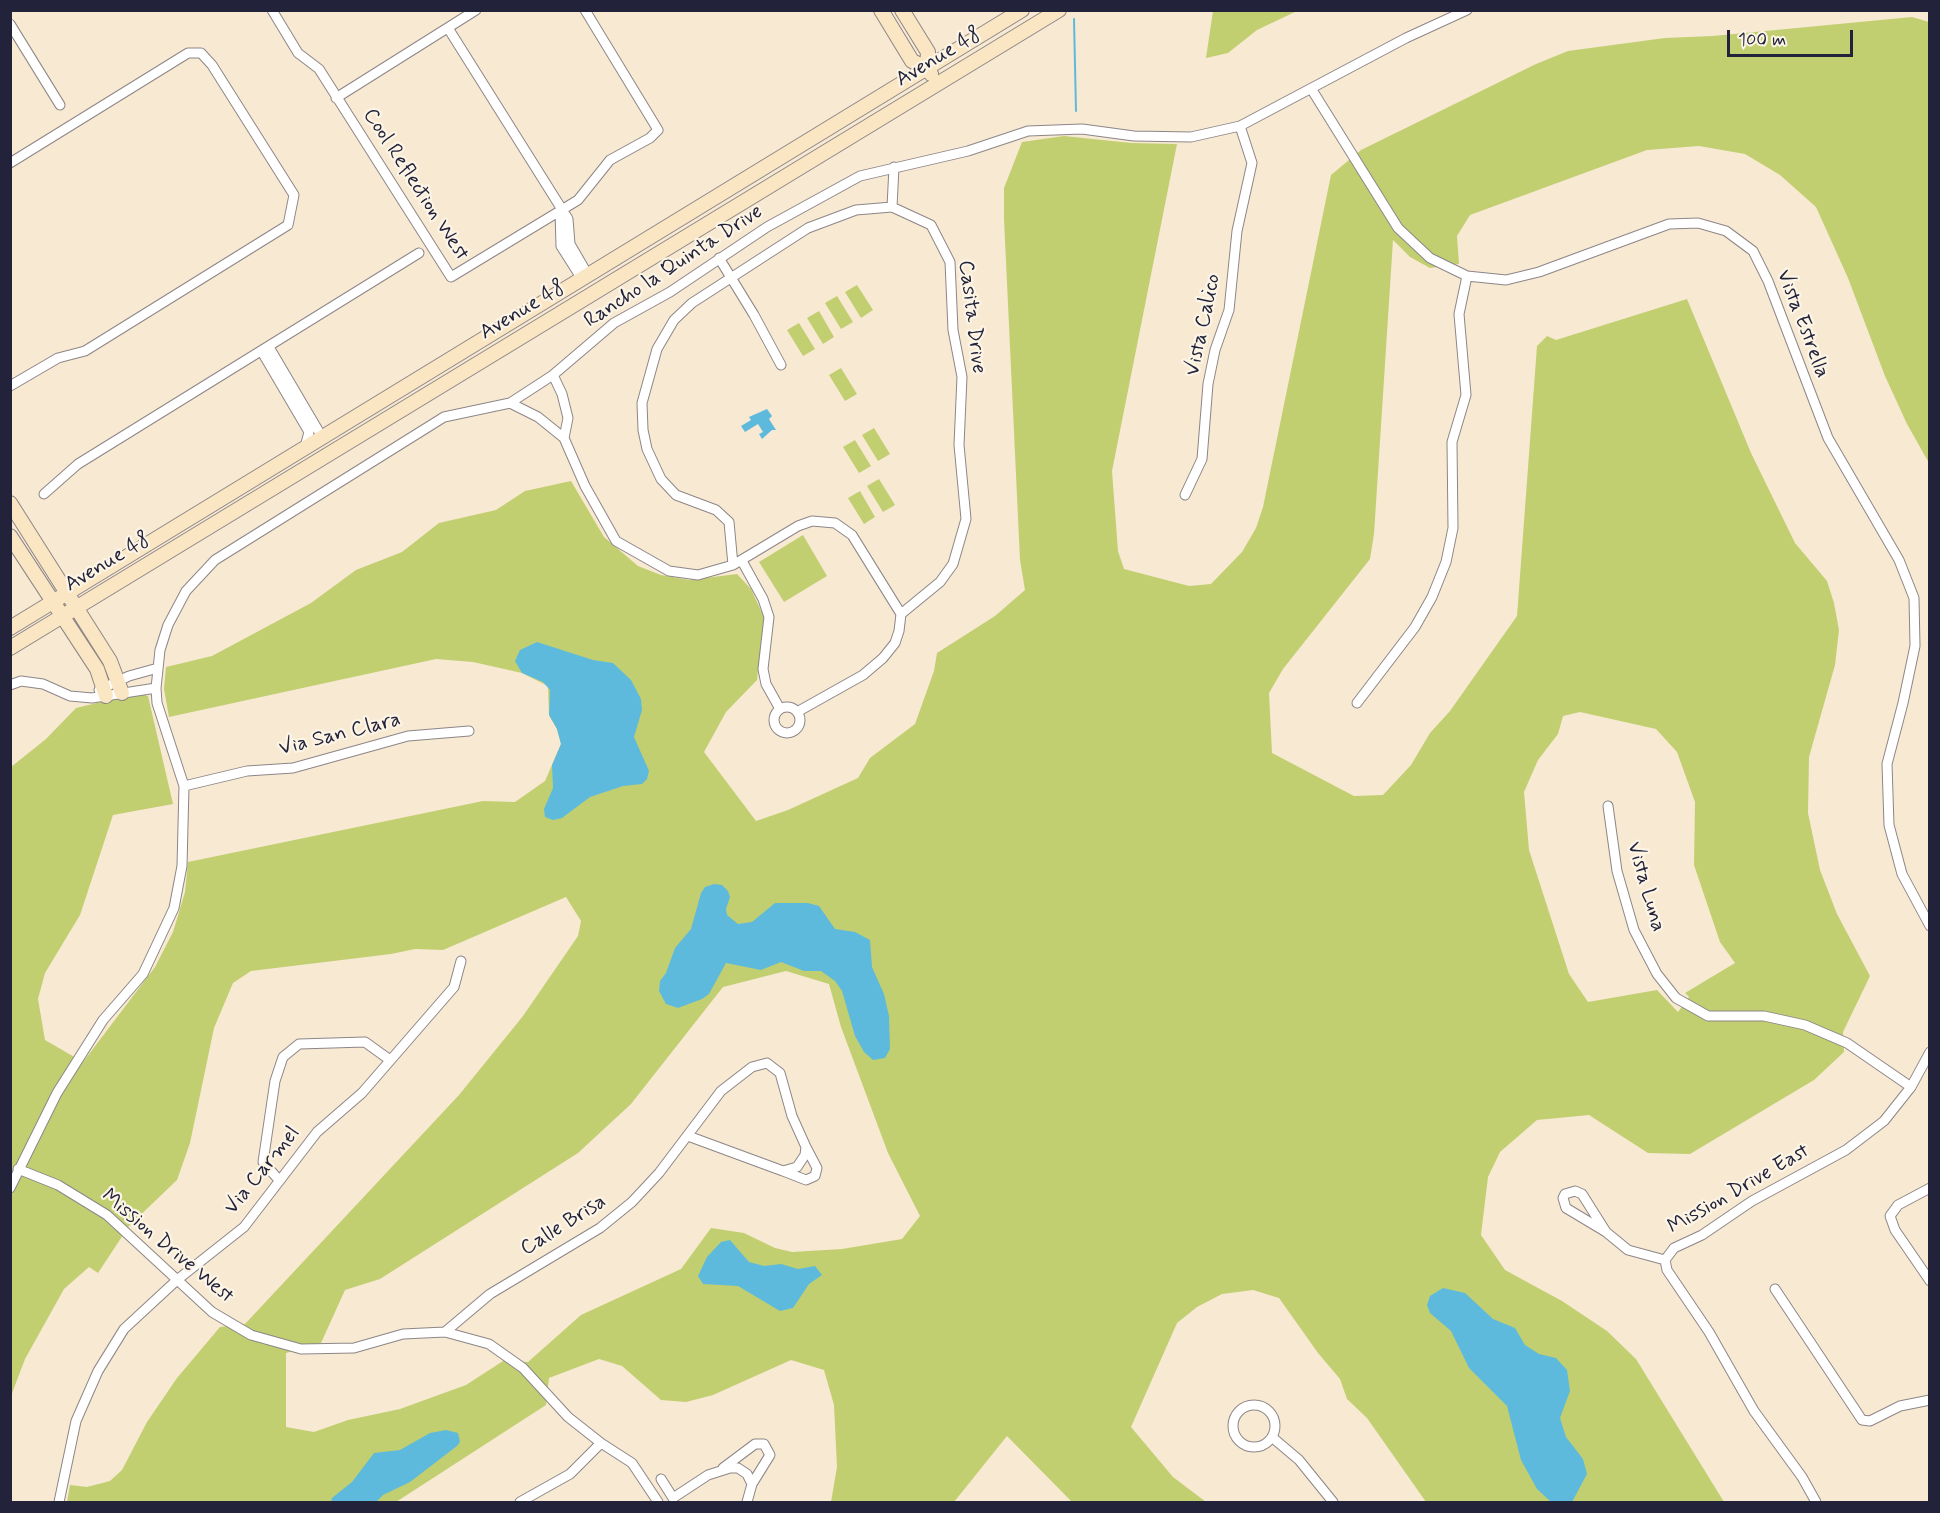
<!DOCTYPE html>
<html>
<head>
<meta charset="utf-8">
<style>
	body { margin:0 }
	#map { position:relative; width:1940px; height:1513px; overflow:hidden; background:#f8e9d3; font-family:Mynerve,sans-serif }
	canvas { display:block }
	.frame { position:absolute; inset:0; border:12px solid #22223b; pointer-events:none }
	.scale { position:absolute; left:1727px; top:30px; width:126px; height:27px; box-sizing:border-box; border:3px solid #22223b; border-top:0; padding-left:8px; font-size:18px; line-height:21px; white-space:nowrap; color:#22223b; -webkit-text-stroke:4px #fcf5e5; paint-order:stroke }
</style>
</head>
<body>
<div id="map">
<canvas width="1940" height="1513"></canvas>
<div class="frame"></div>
<div class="scale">100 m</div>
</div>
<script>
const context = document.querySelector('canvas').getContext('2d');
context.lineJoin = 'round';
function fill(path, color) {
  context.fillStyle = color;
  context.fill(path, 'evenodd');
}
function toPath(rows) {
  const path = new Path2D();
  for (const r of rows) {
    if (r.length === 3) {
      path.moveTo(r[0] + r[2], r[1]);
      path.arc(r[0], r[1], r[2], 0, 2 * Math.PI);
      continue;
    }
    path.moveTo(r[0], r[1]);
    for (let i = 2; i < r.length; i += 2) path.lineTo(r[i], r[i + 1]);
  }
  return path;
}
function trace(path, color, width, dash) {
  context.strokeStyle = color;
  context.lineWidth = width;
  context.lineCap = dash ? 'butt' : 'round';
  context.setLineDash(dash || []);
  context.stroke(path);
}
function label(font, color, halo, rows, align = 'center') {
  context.font = font + ' Mynerve,sans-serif';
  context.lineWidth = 4.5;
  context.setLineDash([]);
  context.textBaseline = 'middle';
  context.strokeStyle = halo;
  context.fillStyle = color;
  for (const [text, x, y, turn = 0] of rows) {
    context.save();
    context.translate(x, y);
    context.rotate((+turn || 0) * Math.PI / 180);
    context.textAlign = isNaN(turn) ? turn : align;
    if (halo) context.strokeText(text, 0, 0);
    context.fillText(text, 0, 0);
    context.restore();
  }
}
fill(toPath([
	[1213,11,1213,10,1297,11,1257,30,1228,53,1206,58],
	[1912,17,1929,22,1929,463,1907,424,1885,376,1848,278,1816,207,1780,175,1745,154,1699,146,1647,150,1470,215,1457,236,1459,264,1430,268,1410,257,1393,240,1374,534,1370,559,1283,669,1269,693,1272,753,1354,796,1383,795,1411,765,1430,733,1450,711,1517,616,1537,346,1547,336,1556,340,1687,299,1751,453,1795,543,1827,581,1834,603,1839,630,1835,665,1809,757,1808,813,1820,870,1837,914,1870,976,1843,1032,1844,1052,1814,1080,1690,1154,1648,1153,1589,1115,1537,1120,1500,1152,1488,1177,1481,1235,1505,1270,1562,1301,1607,1331,1636,1359,1724,1502,1426,1502,1367,1418,1347,1399,1340,1379,1318,1353,1279,1298,1253,1290,1222,1294,1197,1307,1177,1323,1131,1427,1173,1477,1206,1502,1072,1502,1007,1436,954,1502,831,1502,837,1467,834,1405,824,1370,791,1360,713,1395,686,1402,661,1400,622,1366,599,1359,549,1378,546,1405,396,1502,67,1502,70,1485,87,1487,110,1481,122,1470,147,1422,177,1378,220,1327,245,1324,459,1095,523,1016,578,936,581,921,566,897,443,950,415,949,391,954,251,971,233,983,214,1028,190,1143,177,1180,129,1226,98,1273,89,1267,64,1289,25,1359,11,1396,11,767,46,739,76,708,138,693,148,696,173,804,113,815,80,915,45,973,38,999,45,1040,83,1062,155,967,173,932,185,892,188,862,483,801,515,802,545,781,561,744,557,729,549,715,548,686,522,673,473,662,436,659,169,717,164,689,166,667,212,656,311,603,356,570,402,552,439,523,496,510,525,491,571,481,604,537,638,566,661,575,689,580,737,574,751,589,764,617,757,680,726,712,704,752,756,821,788,810,858,778,870,758,915,724,934,671,937,653,995,616,1025,590,1020,560,1004,219,1004,188,1022,142,1064,136,1131,143,1177,144,1112,471,1118,551,1124,569,1189,586,1211,584,1242,552,1256,528,1263,507,1331,175,1361,150,1536,64,1568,51,1665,38,1713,36],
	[1580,712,1656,729,1677,752,1695,802,1694,865,1720,942,1735,963,1685,993,1689,997,1678,1012,1657,990,1588,1002,1569,974,1529,850,1524,792,1538,760,1558,734,1563,716],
	[786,971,829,984,841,1027,888,1153,920,1216,902,1239,842,1249,792,1252,775,1248,744,1233,711,1228,681,1269,581,1315,528,1362,503,1361,466,1385,400,1409,348,1420,314,1432,286,1427,286,1353,321,1343,345,1290,380,1279,578,1153,631,1104,723,987],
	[857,285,873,310,861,318,845,292],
	[837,296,853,322,841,329,825,303],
	[819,311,834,337,823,344,807,318],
	[799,323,815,349,803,356,787,330],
	[841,368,857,394,845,401,829,375],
	[874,428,890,454,878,461,862,435],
	[855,440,871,466,859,473,843,447],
	[879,479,895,505,883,512,867,486],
	[860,491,875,517,864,524,848,498],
	[803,535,827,576,784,602,759,562]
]), '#c1cf71');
fill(toPath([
	[767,409,772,416,769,419,776,430,772,430,762,439,759,434,763,432,758,424,745,432,741,426,751,420,749,417],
	[537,642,593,660,613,663,631,680,641,699,642,710,634,737,649,771,647,779,642,784,623,786,590,797,562,818,553,820,545,817,544,809,553,788,552,765,561,744,557,729,549,715,550,690,543,682,522,673,515,661,520,650],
	[714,884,722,885,728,891,730,897,726,909,727,915,738,924,752,922,775,903,808,903,819,906,835,929,855,932,870,940,872,967,884,994,889,1016,890,1049,885,1058,873,1060,864,1052,855,1036,842,991,835,981,821,971,804,971,781,962,761,970,726,963,709,994,702,999,678,1008,666,1004,659,991,660,981,666,973,675,948,691,929,701,893,705,887],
	[730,1240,749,1262,764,1266,781,1264,798,1269,815,1266,822,1275,809,1284,793,1308,780,1311,738,1286,703,1284,698,1276,707,1257,721,1242],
	[1443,1288,1465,1293,1493,1319,1515,1328,1525,1345,1539,1354,1556,1358,1567,1370,1570,1391,1560,1418,1566,1437,1583,1459,1587,1474,1572,1502,1550,1501,1537,1489,1521,1460,1507,1406,1469,1368,1451,1331,1430,1313,1427,1305,1430,1296],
	[446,1430,458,1433,460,1442,457,1446,410,1482,383,1495,376,1502,331,1502,332,1498,352,1482,374,1453,400,1450,430,1433]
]), '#5ebadc');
trace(toPath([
	[1074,19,1076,111]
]), '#5ebadc', 2);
const street = toPath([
	[272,10,298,53,319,69,451,277,578,200,610,160,650,138,658,130,585,10],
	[10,24,60,105],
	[448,28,568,219,570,244,588,275],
	[1312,90,1398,228,1430,258,1467,276,1506,280,1539,272,1669,224,1698,223,1726,231,1753,251,1768,281,1828,438,1899,560,1914,598,1915,646,1903,703,1887,764,1889,825,1902,874,1930,926],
	[336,98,476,10],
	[10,163,188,53,201,53,212,65,294,195,288,225,85,351,58,358,10,386],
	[892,207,894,167],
	[560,210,561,246,582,279],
	[719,258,754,315,781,365],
	[269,347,322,437],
	[262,352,309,432,305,447],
	[553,375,562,394,568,418,564,438],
	[510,403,538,417,564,438,585,486,616,541,669,571,698,575,733,565,798,526,812,521,835,523,852,535,901,614,899,631,895,643,883,658,863,675,797,712],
	[44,494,78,464,419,253],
	[1185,495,1202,459,1208,384,1215,350,1229,310,1237,231,1252,163,1240,126],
	[742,561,763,599,769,617,763,669,766,684,780,709],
	[733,565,729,522,716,510,676,495,661,479,647,449,643,430,642,403,657,349,674,320,692,303,808,228,856,210,892,207,931,225,950,262,953,330,962,377,959,445,966,519,953,564,940,582,901,614],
	[10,685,21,681,43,684,70,696,92,698,156,688],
	[99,690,129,676,158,668],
	[1357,703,1415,627,1432,597,1446,562,1453,528,1452,442,1466,395,1459,314,1467,276],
	[787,720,13],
	[184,786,247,771,293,768,408,736,469,731],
	[1608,806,1617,871,1634,930,1657,974,1676,998,1708,1016,1764,1016,1805,1025,1847,1043,1911,1087],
	[18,1169,58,1185,107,1215,212,1312,251,1335,301,1349,354,1348,403,1334,445,1332,489,1344,523,1368,568,1417,601,1443,632,1463,658,1502],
	[783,1171,806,1180,815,1176,817,1168,806,1147],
	[279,1180,263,1162,275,1081,283,1057,299,1044,365,1042,390,1060],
	[10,1188,57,1093,103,1020,143,974,174,908,182,866,184,786,157,703,156,688,160,650,168,625,186,591,215,560,444,417,510,403,553,375,614,323,670,292,767,227,860,176,968,151,1028,131,1082,129,1134,136,1191,137,1240,126,1406,38,1467,10],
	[1930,1188,1898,1205,1890,1216,1895,1230,1930,1281],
	[1606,1232,1582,1194,1575,1191,1565,1194,1563,1198,1566,1208,1606,1232,1628,1250,1665,1260],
	[1775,1289,1862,1420,1870,1421,1900,1406,1930,1400],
	[445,1332,490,1294,600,1228,632,1202,659,1173,721,1091,752,1067,767,1063,780,1073,792,1116,806,1147,805,1155,797,1167,783,1171,688,1136],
	[1254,1426,21],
	[1273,1438,1299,1460,1333,1502],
	[723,1468,755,1444,764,1444,770,1455,752,1484],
	[661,1479,673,1498,708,1475,730,1468,738,1468,747,1474,752,1484,747,1502],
	[59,1502,76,1421,98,1371,124,1329,177,1280,244,1227,317,1132,362,1093,454,987,461,961],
	[520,1502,570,1474,601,1443],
	[1816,1502,1802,1477,1754,1411,1709,1332,1667,1270,1665,1260,1674,1248,1702,1235,1752,1201,1846,1150,1884,1121,1911,1087,1930,1052]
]);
const secondary = toPath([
	[881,10,912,61,927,68,931,74],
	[902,10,928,52,927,68],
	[10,503,110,661,122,693],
	[10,536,97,669,106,696],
	[10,628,1022,10],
	[10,648,1059,10]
]);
trace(street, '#8d8687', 11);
trace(secondary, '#8d8687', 16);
trace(street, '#fff', 9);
trace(secondary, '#fbe6c4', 14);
label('21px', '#22223b', '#fcf5e5', [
	["Avenue 48",939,58,-31],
	["Cool Reflection West",415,185,57],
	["Rancho la Quinta Drive",674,267,-33],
	["Avenue 48",523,311,-31],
	["Casita Drive",971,317,83],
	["Vista Estrella",1802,324,69],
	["Vista Calico",1204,325,-78],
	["Avenue 48",108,563,-31],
	["Via San Clara",340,735,-14],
	["Vista Luna",1645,887,74],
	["Via Carmel",263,1171,-51],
	["Mission Drive East",1739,1190,-30],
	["Calle Brisa",564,1226,-32],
	["Mission Drive West",167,1247,40]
]);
</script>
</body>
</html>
